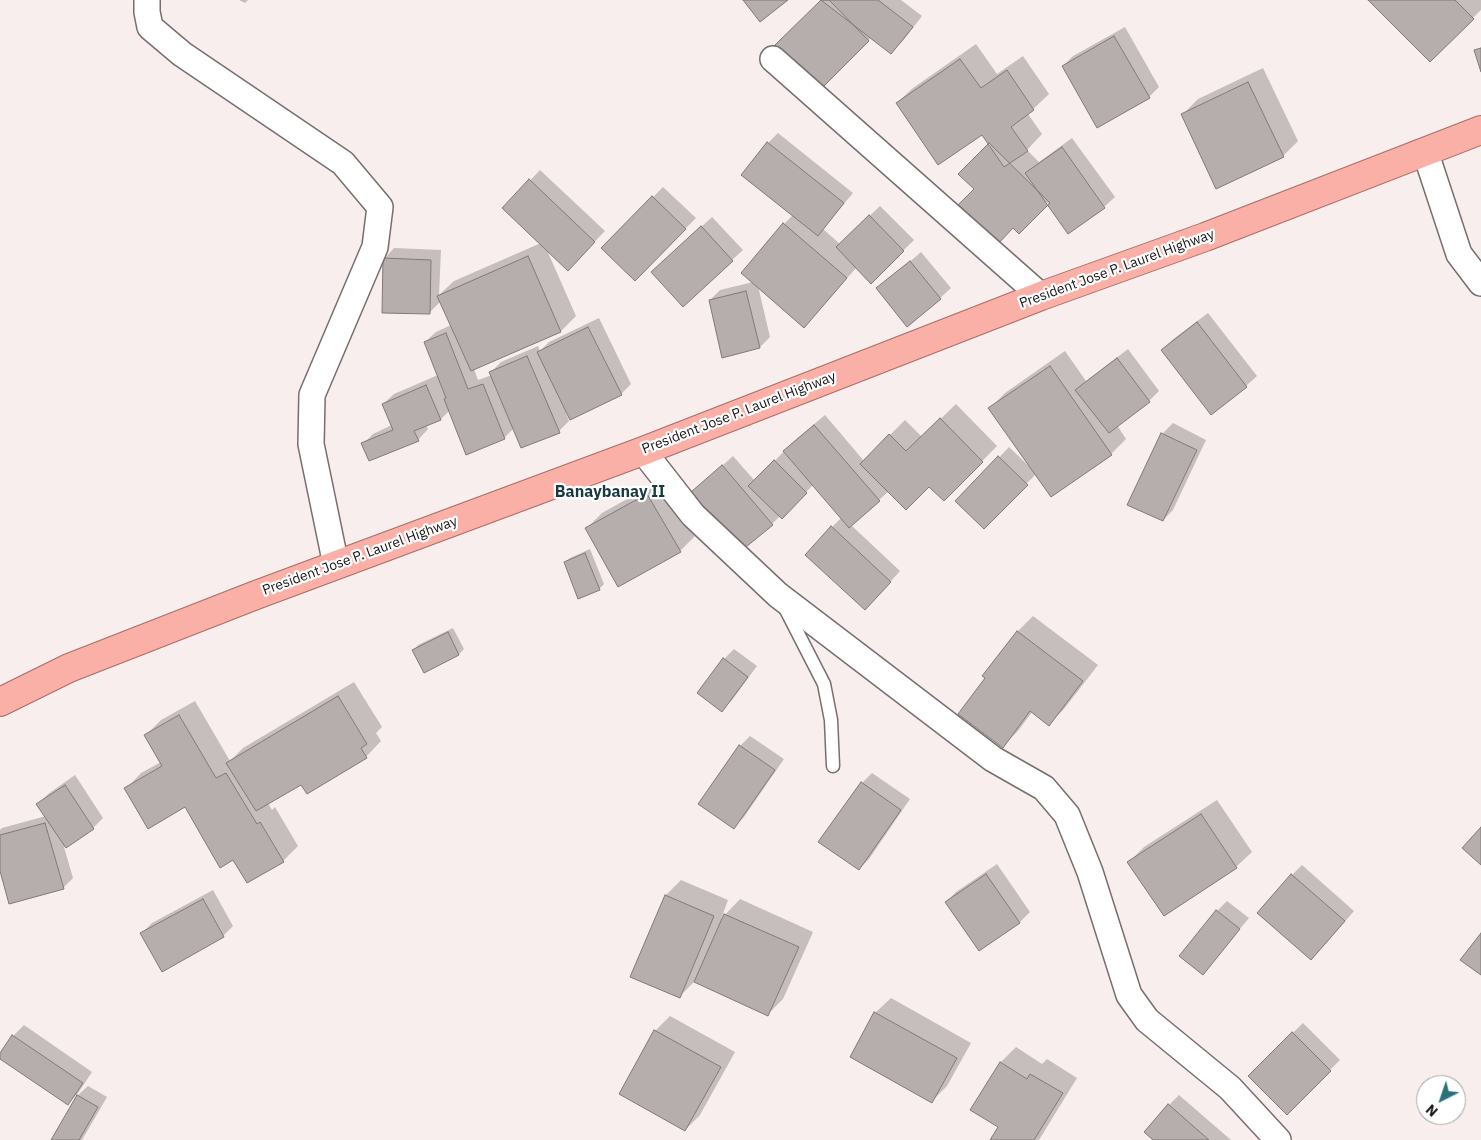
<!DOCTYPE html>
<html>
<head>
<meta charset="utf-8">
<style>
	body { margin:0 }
	#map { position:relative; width:1481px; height:1140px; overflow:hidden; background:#f7eeed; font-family:"IBM Plex Sans",sans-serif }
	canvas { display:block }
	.north { position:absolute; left:1416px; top:1075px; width:50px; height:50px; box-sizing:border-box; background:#fff; border:1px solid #a2a1a1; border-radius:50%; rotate:221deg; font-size:14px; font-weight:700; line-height:20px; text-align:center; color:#171414 }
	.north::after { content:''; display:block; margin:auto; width:18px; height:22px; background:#29727c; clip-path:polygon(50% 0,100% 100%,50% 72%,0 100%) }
</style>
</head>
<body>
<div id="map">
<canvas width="1481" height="1140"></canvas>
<div class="north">N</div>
</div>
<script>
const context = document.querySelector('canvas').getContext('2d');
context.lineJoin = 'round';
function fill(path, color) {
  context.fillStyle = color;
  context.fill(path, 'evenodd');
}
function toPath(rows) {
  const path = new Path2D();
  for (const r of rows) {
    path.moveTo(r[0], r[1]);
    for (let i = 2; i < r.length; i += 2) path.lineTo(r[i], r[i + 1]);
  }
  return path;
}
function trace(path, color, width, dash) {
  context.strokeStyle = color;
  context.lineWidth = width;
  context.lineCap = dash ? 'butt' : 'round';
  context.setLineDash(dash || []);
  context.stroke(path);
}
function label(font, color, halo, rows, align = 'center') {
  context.font = font + ' "IBM Plex Sans",sans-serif';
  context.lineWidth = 4.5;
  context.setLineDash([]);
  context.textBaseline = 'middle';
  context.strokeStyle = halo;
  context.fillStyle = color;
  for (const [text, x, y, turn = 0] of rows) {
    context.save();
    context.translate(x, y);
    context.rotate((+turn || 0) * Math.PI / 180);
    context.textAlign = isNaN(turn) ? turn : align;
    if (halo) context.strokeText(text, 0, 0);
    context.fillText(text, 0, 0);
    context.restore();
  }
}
fill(toPath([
	[239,0,248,0,245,3],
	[823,0,901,0,922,16,902,42,891,52,872,37,819,89],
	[1370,0,1481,0,1481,10,1430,60],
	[1125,27,1159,87,1149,97,1063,66,1073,56],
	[976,44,997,74,1023,56,1049,94,1028,114,1042,134,1027,150,1039,162,1072,138,1115,197,1104,207,1069,232,1048,203,975,189,990,144,982,133,897,103,913,88],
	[1263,68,1298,141,1283,156,1182,115,1198,99],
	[778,133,853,193,823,229,840,244,880,206,914,240,871,282,857,267,804,326,758,286,770,337,760,347,710,300,720,290,753,282,784,224,793,215,768,143],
	[540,170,605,231,568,269,546,248,576,316,561,331,474,369,478,380,492,375,491,372,501,362,538,346,540,351,549,342,599,318,631,384,621,394,566,413,569,421,559,431,514,428,504,438,450,410,441,419,426,425,428,429,418,440,363,444,373,434,392,425,383,404,394,394,438,375,425,342,436,332,451,325,441,301,429,313,384,259,394,248,441,250,439,295,454,281,541,243,504,208],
	[663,187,696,218,635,279,603,248],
	[712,217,743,250,683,305,663,262],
	[921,252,951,288,940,298,878,289],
	[1208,313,1257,376,1246,386,1211,413,1162,350,1172,340],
	[1128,349,1159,391,1149,401,1117,425,1126,439,1111,454,1036,474,984,527,957,501,1009,447,1028,465,1029,464,990,408,1005,393,1065,351,1086,381],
	[956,404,997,446,944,500,929,486,889,491,851,525,900,571,875,599,832,527,841,518,813,485,782,517,780,516,772,524,693,492,733,456,755,481,794,441,825,415,864,461,905,420,922,437],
	[1173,423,1206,440,1173,510,1163,520,1129,504,1162,434],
	[663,479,695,536,680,551,587,528,602,513],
	[590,549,604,584,599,589,579,597,565,562,570,558],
	[1033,616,1098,665,1064,709,1049,724,1032,712,1018,731,1003,746,986,678,984,676,1018,631],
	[453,628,464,649,459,654,424,671,414,650,418,645],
	[734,649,757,666,732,700,721,710,724,659],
	[354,682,382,727,376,733,381,741,366,757,307,792,302,783,268,803,272,810,275,807,298,846,283,861,233,858,186,806,126,789,141,773,161,762,146,735,161,720,195,701,230,761,243,748],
	[750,736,784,759,744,817,734,827,740,746],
	[872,773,910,799,869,859,859,869,862,783],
	[75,775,103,818,93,828,64,847,73,878,63,888,0,867,0,830,2,828,46,816,38,804,48,794],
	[1217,800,1252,852,1236,867,1164,914,1129,862,1144,847],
	[997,864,1030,912,1020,922,979,950,946,902,956,892],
	[1302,865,1354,911,1321,949,1292,875],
	[681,880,728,900,721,919,740,899,813,932,783,999,768,1014,695,981,679,997,632,976,666,895],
	[213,890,233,926,223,936,142,933,152,923],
	[1227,901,1249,918,1203,973,1217,911],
	[891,998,971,1043,947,1086,932,1101,875,1013],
	[670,1016,735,1052,700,1115,685,1130,655,1031],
	[1303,1023,1340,1060,1287,1113,1249,1076],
	[24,1025,92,1072,78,1093,68,1103,0,1057,13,1036],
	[1016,1047,1042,1064,1047,1059,1077,1078,1039,1140,991,1140,999,1127,1000,1063],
	[88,1086,107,1097,82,1140,53,1140,78,1095],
	[1179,1095,1231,1140,1155,1140,1169,1105]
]), '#0003');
const building = toPath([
	[743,0,788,0,760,22,743,0],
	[821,0,829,0,869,41,819,91,775,45,821,0],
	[821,0,878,0,913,27,891,54,821,0],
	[1368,0,1455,0,1474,19,1430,62,1368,0],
	[1114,36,1150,98,1097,128,1062,66,1114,36],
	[1481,48,1481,72,1474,50,1481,48],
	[960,59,981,88,1007,70,1034,110,1011,127,1028,151,1004,167,982,135,938,165,896,103,960,59],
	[1248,82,1284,157,1216,189,1181,114,1248,82],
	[767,142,844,203,818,236,741,175,767,142],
	[989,143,1050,203,1019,234,1013,228,996,246,956,207,974,189,958,174,989,143],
	[1062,147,1105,208,1068,234,1025,173,1062,147],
	[529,179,595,242,568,271,502,208,529,179],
	[652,196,686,229,635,281,601,248,652,196],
	[869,215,904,251,871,284,836,247,869,215],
	[783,223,847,278,804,328,741,273,783,223],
	[701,226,733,261,683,307,651,272,701,226],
	[528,256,561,332,471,371,437,296,528,256],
	[383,258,431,260,430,314,382,313,383,258],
	[910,261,941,299,907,327,876,288,910,261],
	[746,291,760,348,722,358,709,300,746,291],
	[1197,322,1247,387,1211,415,1161,350,1197,322],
	[588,327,622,395,570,420,537,352,588,327],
	[446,333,468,389,483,384,505,439,466,455,444,399,446,398,424,342,446,333],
	[527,356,560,433,521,448,489,372,527,356],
	[1117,358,1150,402,1109,433,1075,390,1117,358],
	[1050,366,1112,455,1051,497,988,408,1050,366],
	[426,385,441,420,414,431,419,441,369,461,361,443,393,430,382,404,426,385],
	[940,418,983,462,944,501,929,487,906,510,860,464,889,434,906,451,940,418],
	[814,425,880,501,849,528,783,451,814,425],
	[1161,433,1197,450,1163,521,1127,505,1161,433],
	[998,456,1028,485,984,529,955,501,998,456],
	[774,460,807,493,782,519,748,486,774,460],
	[722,465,773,525,741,551,691,492,722,465],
	[647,494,681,552,618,587,585,528,647,494],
	[831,526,891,582,865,610,805,555,831,526],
	[585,553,600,590,578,599,564,562,585,553],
	[1017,631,1083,681,1049,726,1030,711,1003,748,958,714,985,678,982,676,1017,631],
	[448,632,459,655,424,673,412,650,448,632],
	[723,658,748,677,722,712,697,693,723,658],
	[338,696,367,744,361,748,367,758,307,794,301,785,256,811,226,763,338,696],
	[179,715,216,778,226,773,257,824,260,822,284,862,247,883,233,860,220,868,185,807,148,829,124,788,162,766,144,735,179,715],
	[739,745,775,770,734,829,698,804,739,745],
	[861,782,901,810,859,870,818,842,861,782],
	[65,785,94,829,66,848,36,804,65,785],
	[1201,814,1237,868,1164,916,1127,862,1201,814],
	[45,823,64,889,9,904,0,871,0,835,45,823],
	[1481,827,1481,865,1462,848,1481,827],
	[986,874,1020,923,979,951,945,902,986,874],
	[1291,874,1345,921,1311,960,1257,913,1291,874],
	[665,895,714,916,680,998,630,977,665,895],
	[203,899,224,937,162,972,140,933,203,899],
	[1216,910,1240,929,1203,975,1179,956,1216,910],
	[724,914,799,947,768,1016,694,982,724,914],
	[1481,933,1481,975,1460,960,1481,933],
	[874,1012,957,1058,932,1103,850,1057,874,1012],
	[654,1030,721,1067,685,1131,619,1094,654,1030],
	[1292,1032,1331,1071,1287,1115,1248,1076,1292,1032],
	[12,1035,83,1083,68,1105,0,1059,0,1053,12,1035],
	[1000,1062,1027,1079,1030,1074,1063,1093,1034,1140,990,1140,998,1127,970,1110,1000,1062],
	[77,1095,98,1107,79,1140,51,1140,77,1095],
	[1168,1104,1209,1140,1153,1140,1144,1132,1168,1104]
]);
fill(building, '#b6aead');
trace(building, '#807977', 1);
const service = toPath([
	[784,606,824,684,831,720,833,766]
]);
const minor = toPath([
	[147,0,147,12,150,27,182,54,343,163,380,207,375,247,312,395,311,444,336,565],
	[773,59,1041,296],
	[1425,151,1459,254,1481,283],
	[643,451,693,515,778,595,993,759,1044,788,1067,815,1090,872,1129,995,1147,1020,1230,1088,1278,1140]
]);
const trunk = toPath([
	[0,702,69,668,256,595,643,451,1041,296,1205,237,1481,130]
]);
trace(service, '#776f6e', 15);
trace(minor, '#776f6e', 28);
trace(trunk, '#aa6c64', 30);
trace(service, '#fff', 12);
trace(minor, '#fff', 25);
trace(trunk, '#fab0a6', 28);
label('14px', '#171414', '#fff', [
	["President Jose P. Laurel Highway",1117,269,-20],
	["President Jose P. Laurel Highway",739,413,-21],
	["President Jose P. Laurel Highway",360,556,-20]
]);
label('bold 16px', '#183a3f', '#fff', [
	["Banaybanay II",610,492]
]);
</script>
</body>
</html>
